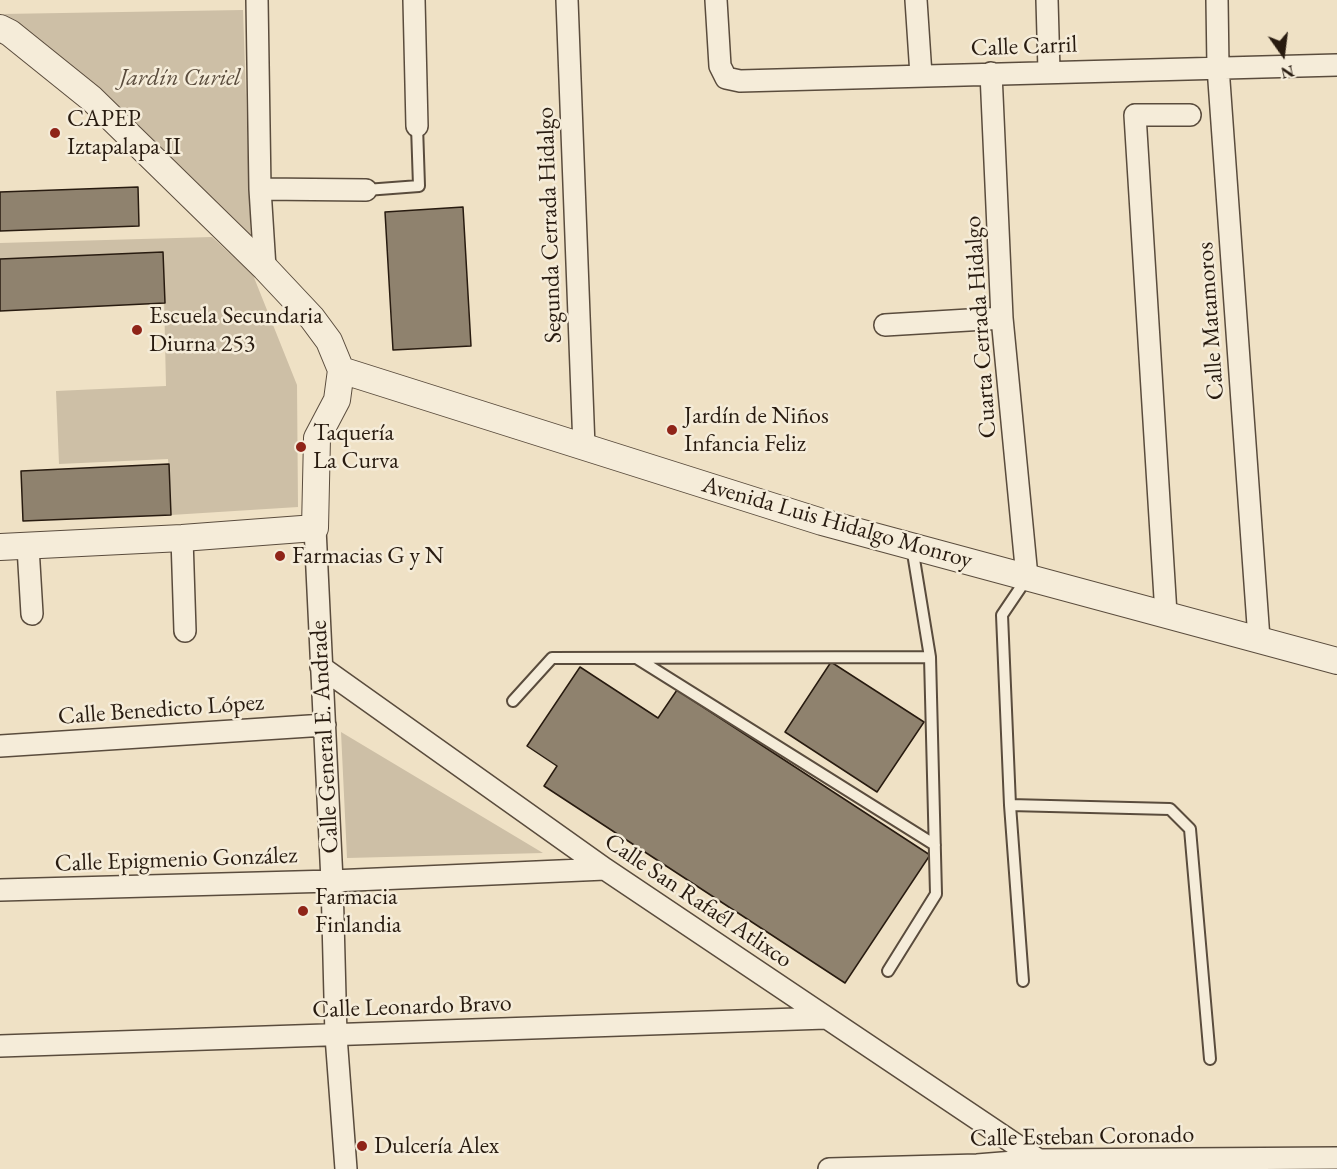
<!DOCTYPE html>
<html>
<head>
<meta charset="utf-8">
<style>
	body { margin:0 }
	#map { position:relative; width:1337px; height:1169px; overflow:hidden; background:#efe1c5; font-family:"EB Garamond",serif }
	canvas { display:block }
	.north { position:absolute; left:1253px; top:24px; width:60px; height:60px; -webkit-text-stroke:4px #f5ecd9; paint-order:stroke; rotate:166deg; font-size:16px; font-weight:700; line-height:24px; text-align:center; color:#281b10 }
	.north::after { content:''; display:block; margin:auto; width:21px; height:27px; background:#281b10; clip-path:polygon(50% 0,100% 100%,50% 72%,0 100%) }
</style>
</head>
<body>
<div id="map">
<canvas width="1337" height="1169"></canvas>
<div class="north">N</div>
</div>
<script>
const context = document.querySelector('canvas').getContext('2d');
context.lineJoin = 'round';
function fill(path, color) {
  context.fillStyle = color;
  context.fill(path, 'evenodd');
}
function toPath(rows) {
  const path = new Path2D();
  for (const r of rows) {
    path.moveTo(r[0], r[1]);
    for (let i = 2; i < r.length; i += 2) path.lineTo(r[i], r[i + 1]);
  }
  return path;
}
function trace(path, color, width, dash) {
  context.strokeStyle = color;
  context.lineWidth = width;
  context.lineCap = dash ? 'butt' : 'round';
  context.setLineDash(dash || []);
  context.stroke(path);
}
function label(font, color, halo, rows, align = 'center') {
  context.font = font + ' "EB Garamond",serif';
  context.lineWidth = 5;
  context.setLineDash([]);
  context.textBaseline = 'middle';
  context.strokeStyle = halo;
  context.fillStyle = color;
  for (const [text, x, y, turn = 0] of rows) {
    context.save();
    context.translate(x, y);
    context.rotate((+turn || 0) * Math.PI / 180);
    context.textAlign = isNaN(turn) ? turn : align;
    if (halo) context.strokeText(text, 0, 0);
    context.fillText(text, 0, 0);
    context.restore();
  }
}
fill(toPath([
	[243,10,251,244,100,90,2,14],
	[212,237,253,275,297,385,298,507,171,515,168,459,59,464,56,391,166,386,163,252,0,259,0,243],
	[341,732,543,853,347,858]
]), '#cdbfa6');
const building = toPath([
	[138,187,139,226,0,231,0,192,138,187],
	[463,207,471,346,393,350,385,212,463,207],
	[163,252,165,303,0,311,0,259,163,252],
	[169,464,171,515,23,521,21,471,169,464],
	[831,662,924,722,877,792,785,732,831,662],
	[580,667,658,718,677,690,930,855,845,983,544,786,557,766,527,746,580,667]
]);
fill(building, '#8f826e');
trace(building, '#281b10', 1.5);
const service = toPath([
	[366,190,419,186,417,126],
	[638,659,935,845],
	[513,701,552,658,930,657],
	[1010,805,1170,809,1190,829,1210,1059],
	[888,971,936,894,930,657,912,547],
	[1023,981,1010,805,1002,615,1027,578]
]);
const minor = toPath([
	[257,0,260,189,265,268],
	[414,0,417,126],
	[567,0,584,447],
	[716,0,720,66,726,78,740,81,1337,65],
	[916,0,921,75],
	[1047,0,1049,71],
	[1217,0,1218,67,1259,639],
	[991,73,1002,318,1027,577],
	[260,189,366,190],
	[885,325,1002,318],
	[315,528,332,881,336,1036,346,1169],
	[182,538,185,631],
	[28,547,32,614],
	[1166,614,1135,115,1190,115],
	[321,667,605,869,1052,1169],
	[0,746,325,725],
	[0,890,332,881,605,869],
	[0,1046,826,1018],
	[829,1169,977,1165,1039,1160,1337,1158]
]);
const tertiary = toPath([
	[0,28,10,33,92,99,265,268,312,318,329,341,341,370,337,400,317,438,315,528,182,538,0,547],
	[341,370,822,522,1337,661]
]);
trace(service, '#5a4c3d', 14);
trace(minor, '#5a4c3d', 24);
trace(tertiary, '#5a4c3d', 28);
trace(service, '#f5ecd9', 10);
trace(minor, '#f5ecd9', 21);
trace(tertiary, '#f5ecd9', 26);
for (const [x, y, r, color] of [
	[55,133,6,"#8f2418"],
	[137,330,6,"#8f2418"],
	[672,430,6,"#8f2418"],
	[301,447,6,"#8f2418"],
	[280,556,6,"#8f2418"],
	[303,911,6,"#8f2418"],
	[362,1146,6,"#8f2418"]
]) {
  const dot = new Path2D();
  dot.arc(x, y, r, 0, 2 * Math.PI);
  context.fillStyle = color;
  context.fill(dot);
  trace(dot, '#f5ecd9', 2);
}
label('24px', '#281b10', '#f5ecd9', [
	["Calle Carril",1024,47,-2],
	["Segunda Cerrada Hidalgo",550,225,-92],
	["Calle Matamoros",1211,321,-94],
	["Cuarta Cerrada Hidalgo",981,327,-94],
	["Avenida Luis Hidalgo Monroy",837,523,16],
	["Calle Benedicto López",161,710,-4],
	["Calle General E. Andrade",325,737,-93],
	["Calle Epigmenio González",176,860,-2],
	["Calle San Rafaél Atlixco",698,901,34],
	["Calle Leonardo Bravo",412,1007,-2],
	["Calle Esteban Coronado",1082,1137,-1]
]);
label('italic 24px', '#5a4c3d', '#f5ecd9', [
	["Jardín Curiel",180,78]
]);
label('24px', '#281b10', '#f5ecd9', [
	["CAPEP",67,119],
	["Iztapalapa II",67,147],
	["Escuela Secundaria",149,316],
	["Diurna 253",149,344],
	["Jardín de Niños",684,416],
	["Infancia Feliz",684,444],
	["Taquería",313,433],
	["La Curva",313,461],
	["Farmacias G y N",292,556],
	["Farmacia",315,897],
	["Finlandia",315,925],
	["Dulcería Alex",374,1146]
], 'left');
</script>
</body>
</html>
